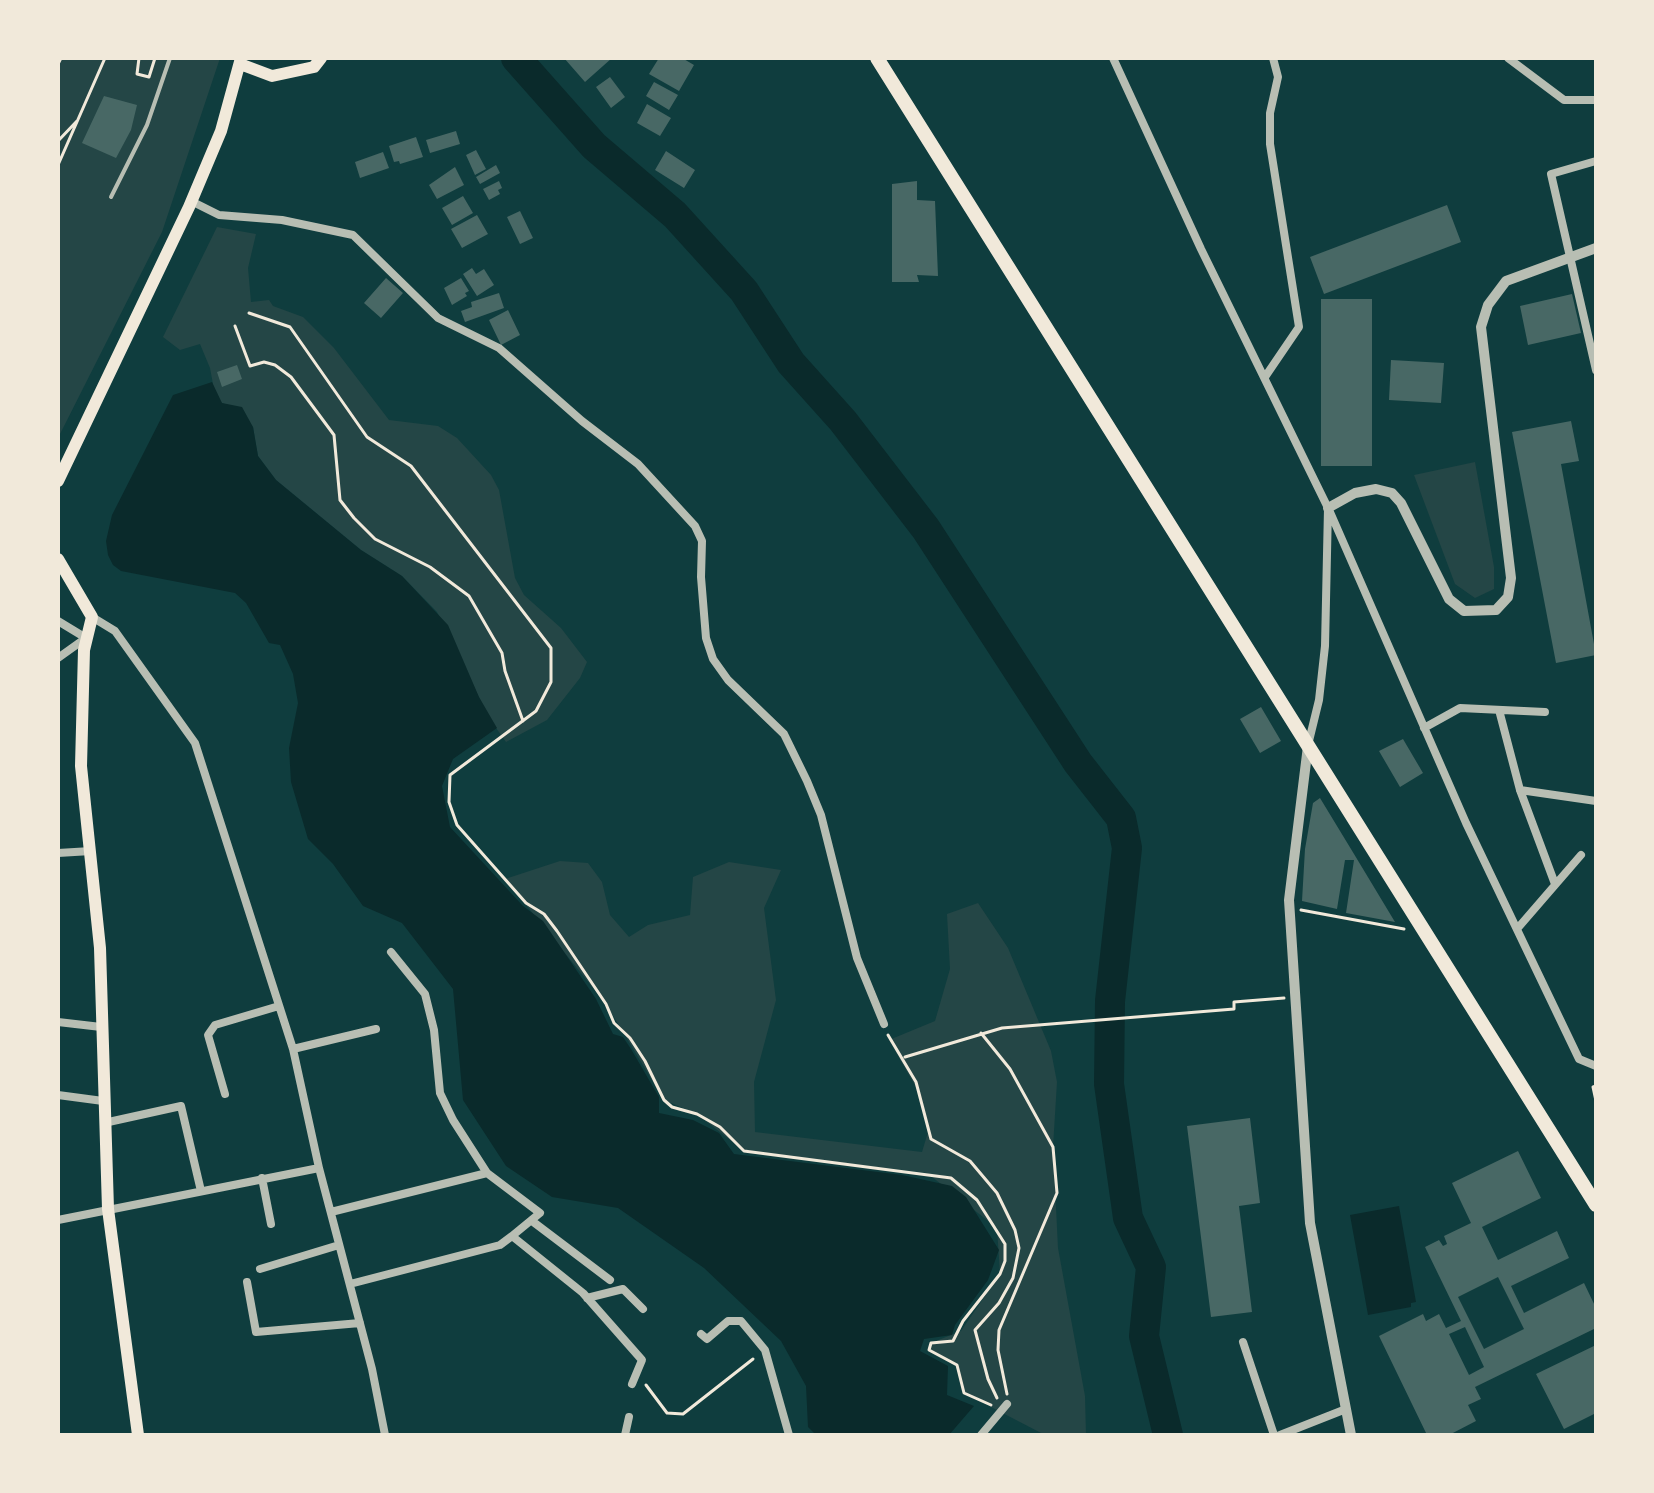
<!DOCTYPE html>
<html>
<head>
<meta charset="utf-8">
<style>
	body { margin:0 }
	#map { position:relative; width:1654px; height:1493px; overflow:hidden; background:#0f3d3e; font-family:Inter,sans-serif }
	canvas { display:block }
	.frame { position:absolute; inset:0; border:60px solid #f1e9da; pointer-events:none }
</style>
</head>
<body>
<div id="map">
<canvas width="1654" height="1493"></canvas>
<div class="frame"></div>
</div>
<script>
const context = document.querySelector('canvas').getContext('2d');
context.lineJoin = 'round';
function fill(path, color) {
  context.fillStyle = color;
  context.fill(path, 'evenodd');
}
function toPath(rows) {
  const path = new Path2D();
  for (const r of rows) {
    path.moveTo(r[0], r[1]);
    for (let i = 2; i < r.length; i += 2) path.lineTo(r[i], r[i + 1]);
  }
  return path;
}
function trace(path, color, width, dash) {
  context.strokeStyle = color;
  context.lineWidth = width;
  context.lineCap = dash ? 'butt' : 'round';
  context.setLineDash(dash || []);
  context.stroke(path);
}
fill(toPath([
	[58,58,220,58,162,232,58,438],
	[217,227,256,234,248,268,251,302,269,300,273,306,303,317,334,348,389,420,438,426,457,438,491,475,499,490,515,578,524,595,561,628,587,662,580,678,547,720,506,742,489,718,437,612,402,576,361,550,276,480,258,456,253,427,237,408,222,403,215,395,210,368,200,344,180,350,163,337],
	[1475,462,1494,567,1494,589,1475,598,1455,584,1414,475],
	[560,861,588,863,602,882,610,915,629,937,648,925,690,915,693,877,729,862,781,870,764,908,776,1000,754,1082,755,1132,922,1152,928,1132,921,1096,889,1040,935,1021,950,969,947,914,978,903,1008,948,1051,1051,1057,1082,1053,1147,1058,1248,1085,1396,1086,1435,1045,1435,964,1393,957,1365,929,1350,931,1343,961,1331,1000,1274,997,1228,927,1173,744,1151,697,1114,664,1100,606,1004,505,879]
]), '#244646');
fill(toPath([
	[212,382,222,403,242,407,253,427,258,456,276,480,361,550,402,576,448,625,479,697,497,728,453,759,442,786,450,827,523,906,543,921,596,999,613,1034,623,1037,631,1049,659,1097,659,1113,693,1120,719,1133,734,1154,902,1175,952,1186,966,1197,999,1250,988,1280,955,1325,952,1335,924,1339,920,1351,948,1366,947,1395,974,1406,949,1435,816,1435,808,1427,806,1386,781,1341,704,1268,618,1208,552,1197,506,1166,463,1100,453,989,402,923,363,906,333,864,308,839,291,782,289,748,298,703,293,674,280,645,269,643,246,603,235,593,121,571,113,565,108,555,106,541,112,515,173,395],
	[1399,1206,1416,1302,1411,1303,1411,1307,1368,1315,1350,1215]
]), '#0a2a2b');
trace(toPath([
	[516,58,594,146,675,215,744,291,791,363,843,421,926,529,1078,763,1121,818,1127,848,1110,1001,1109,1084,1128,1218,1151,1267,1144,1336,1168,1435]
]), '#0a2a2b', 30);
fill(toPath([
	[564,58,612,58,585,82],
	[659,58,682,58,694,65,679,91,649,74],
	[610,77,625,97,611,108,596,87],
	[654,82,678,95,669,110,646,96],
	[104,96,137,105,131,130,116,158,82,143],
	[647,104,671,118,660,136,637,123],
	[456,131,460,144,430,153,426,140],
	[416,137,423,157,400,164,399,161,394,162,389,146],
	[476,150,486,169,475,175,466,155],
	[666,151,695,170,684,188,655,170],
	[383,152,389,168,360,178,355,162],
	[496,165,500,173,480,184,476,177],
	[455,167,464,185,437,199,429,185],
	[499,181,502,188,498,190,500,194,489,200,483,189],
	[917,181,917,200,935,201,938,276,917,275,919,282,892,282,892,184],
	[463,196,473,213,452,225,442,208],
	[1447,205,1461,242,1324,294,1310,257],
	[520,211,533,238,520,244,507,217],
	[477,215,488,234,462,248,451,229],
	[472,268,476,274,484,269,494,285,477,296,463,274],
	[386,278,403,293,381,318,364,303],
	[461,278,469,291,465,293,467,296,452,305,444,288],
	[499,293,504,308,465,322,461,311,472,307,471,302],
	[1572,294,1581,333,1528,345,1520,306],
	[1321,299,1372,299,1372,466,1321,466],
	[508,310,520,335,501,345,489,320],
	[1391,360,1444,363,1441,403,1389,400],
	[237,365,242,379,222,387,217,372],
	[1571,421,1579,461,1561,464,1596,655,1556,663,1512,432],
	[1261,707,1281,741,1260,753,1240,719],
	[1403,739,1423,773,1400,787,1379,751],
	[1320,798,1354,854,1395,922,1346,913,1354,860,1345,860,1337,909,1302,901,1305,849,1313,803],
	[1250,1118,1260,1203,1239,1206,1252,1312,1211,1317,1187,1126],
	[1518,1151,1541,1198,1482,1227,1498,1260,1557,1231,1569,1258,1511,1286,1524,1313,1584,1283,1596,1308,1596,1328,1475,1387,1481,1399,1468,1405,1476,1421,1449,1435,1427,1435,1379,1336,1423,1314,1426,1321,1439,1314,1446,1328,1461,1321,1425,1247,1439,1240,1443,1246,1447,1244,1444,1236,1471,1223,1452,1183],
	[1498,1277,1524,1329,1484,1349,1458,1297],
	[1465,1327,1484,1367,1469,1375,1449,1334],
	[1596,1345,1596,1413,1564,1429,1536,1374]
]), '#486865');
trace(toPath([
	[139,58,137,74,149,77,155,58],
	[58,64,61,58],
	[58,141,77,121],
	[58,165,105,58],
	[249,313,290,327,367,437,411,466,551,648,551,682,536,711,450,775,449,802,457,825,526,903,544,914,557,931,606,1004,614,1023,630,1038,645,1061,664,1100,672,1107,697,1114,720,1127,744,1151,951,1178,977,1200,1005,1244,1005,1261,1000,1274,963,1321,953,1341,931,1343,929,1350,957,1365,964,1393,991,1405],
	[235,326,250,366,264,362,275,365,291,377,334,435,340,500,354,518,375,539,430,567,469,596,502,653,505,671,523,721],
	[1301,910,1404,929],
	[981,1033,1010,1069,1053,1147,1057,1193,999,1330,998,1350,1007,1394],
	[888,1035,916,1082,931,1139,970,1161,997,1193,1015,1230,1019,1248,1013,1278,999,1303,975,1330,988,1379,997,1398],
	[905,1057,1002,1028,1234,1009,1234,1002,1284,998],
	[1596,1086,1593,1087,1596,1101],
	[646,1385,667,1413,683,1414,753,1359]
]), '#f1e9da', 3);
trace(toPath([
	[111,197,147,125,170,58]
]), '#b8beb3', 4);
trace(toPath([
	[1113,58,1201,249,1328,508,1325,646,1319,700,1308,745],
	[1508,58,1564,100,1596,100],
	[1596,161,1551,174,1596,370],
	[191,201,219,215,282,220,353,235,438,318,499,348,582,421,638,464,695,526,702,541,701,577,706,638,713,659,728,680,784,734,807,781,821,815,857,958,884,1024],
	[1265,377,1299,327,1270,144,1270,113,1278,77,1273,58],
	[1330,512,1466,823,1579,1059,1596,1066],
	[92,617,115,631,195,743,293,1049,319,1168,372,1369,385,1435],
	[58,621,86,638,58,658],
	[1499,710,1520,790,1555,884],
	[1424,728,1460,708,1545,712],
	[1520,790,1596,801],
	[58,853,91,851],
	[1517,929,1581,855],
	[391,952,425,994,434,1030,440,1093,453,1120,487,1173,540,1213,512,1236],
	[58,1022,101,1027],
	[293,1049,376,1029],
	[225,1094,208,1035,215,1025,279,1006],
	[58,1095,103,1101],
	[104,1123,181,1106,201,1191],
	[262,1178,271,1224],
	[331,1212,487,1173],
	[58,1220,319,1168],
	[532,1221,610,1280],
	[260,1269,339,1245],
	[247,1282,256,1332,360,1323],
	[350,1284,500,1245,512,1236,583,1293,642,1360,632,1384],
	[587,1298,623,1289,643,1309],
	[701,1334,707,1339,728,1321,741,1321,765,1350,789,1435],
	[1243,1342,1274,1435],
	[625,1435,629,1417],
	[981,1435,1007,1404],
	[1280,1435,1346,1409]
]), '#b8beb3', 8);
trace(toPath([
	[1328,508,1355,493,1376,489,1392,493,1401,503,1449,599,1464,611,1496,610,1508,597,1511,578,1481,327,1488,305,1506,281,1596,248],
	[1308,746,1289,900,1310,1223,1351,1435]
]), '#b8beb3', 10);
trace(toPath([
	[240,64,272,76,314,67,321,58],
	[58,481,189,207,221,131,241,58],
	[58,559,92,617,84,650,81,766,100,948,108,1209,138,1435]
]), '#f1e9da', 12);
trace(toPath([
	[877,58,1596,1205]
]), '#f1e9da', 14);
</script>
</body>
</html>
